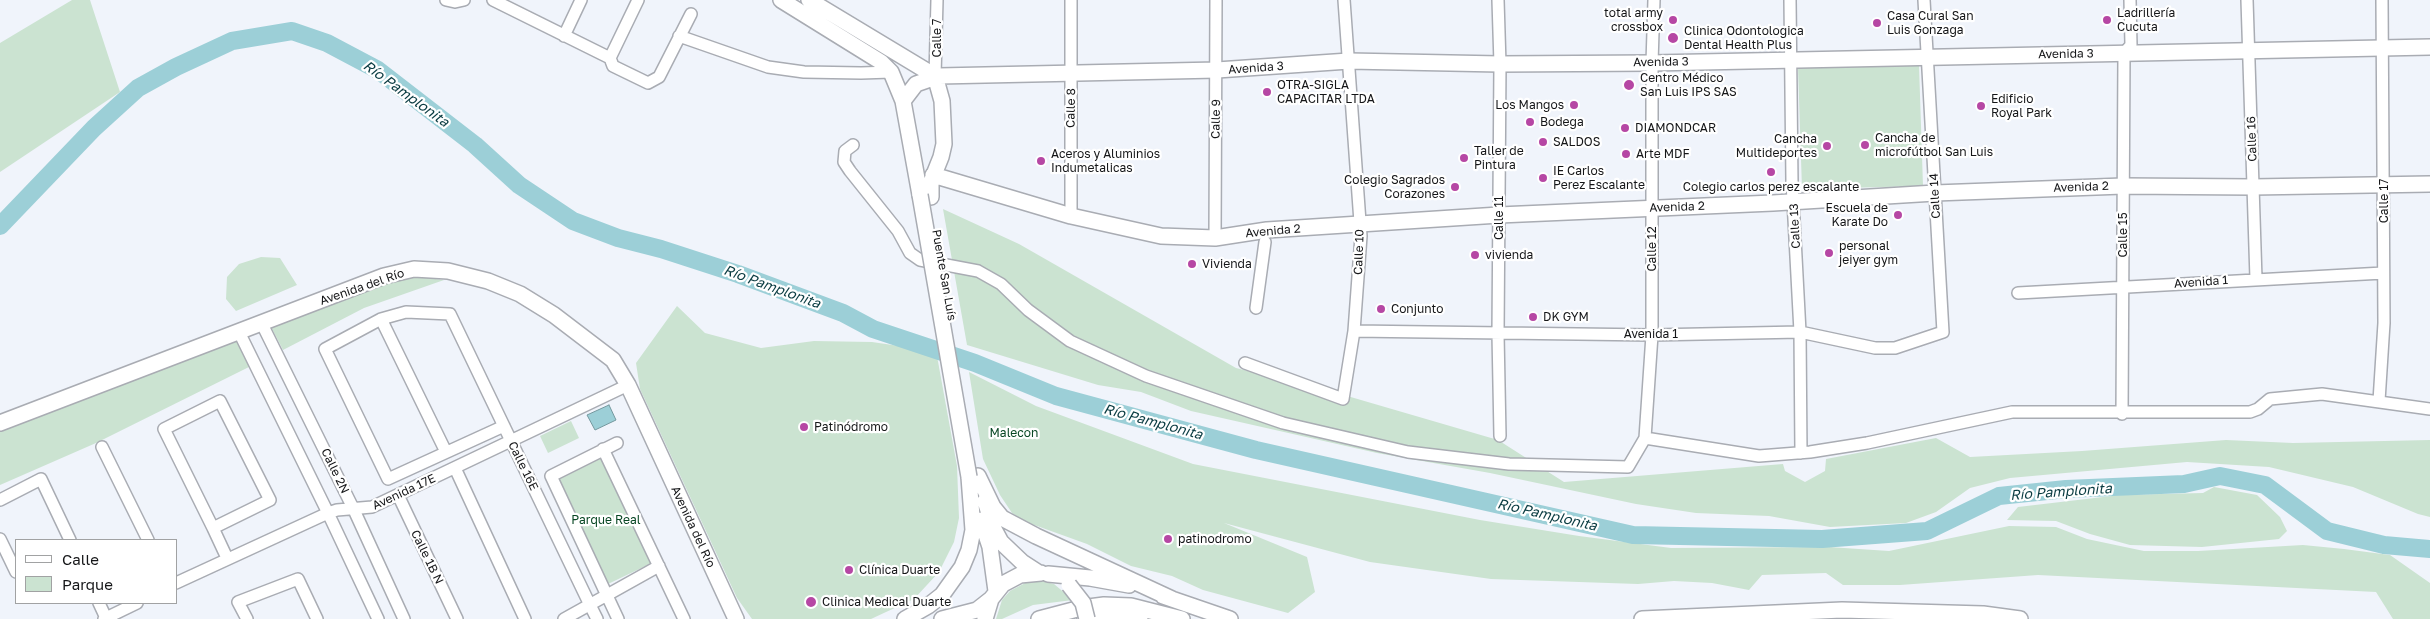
<!DOCTYPE html>
<html>
<head>
<meta charset="utf-8">
<style>
	body { margin:0 }
	#map { position:relative; width:2430px; height:619px; overflow:hidden; background:#f0f4fb; font-family:"Golos Text",sans-serif }
	canvas { display:block }
	.legend { position:absolute; left:15px; top:539px; width:162px; height:65px; box-sizing:border-box; background:#fff; border:1px solid #a1a2a3; margin:0; padding:6px 9px; list-style:none; font-size:15px; color:#151618 }
	.legend li { display:flex; align-items:center; gap:10px; height:25px }
	.legend b { width:25px; border:1px solid #a1a2a3 }
</style>
</head>
<body>
<div id="map">
<canvas width="2430" height="619"></canvas>
<ul class="legend">
<li><b style="height:6px;background:#fff"></b>Calle</li>
<li><b style="height:14px;background:#cbe3d1"></b>Parque</li>
</ul>
</div>
<script>
const context = document.querySelector('canvas').getContext('2d');
context.lineJoin = 'round';
function fill(path, color) {
  context.fillStyle = color;
  context.fill(path, 'evenodd');
}
function toPath(rows) {
  const path = new Path2D();
  for (const r of rows) {
    path.moveTo(r[0], r[1]);
    for (let i = 2; i < r.length; i += 2) path.lineTo(r[i], r[i + 1]);
  }
  return path;
}
function trace(path, color, width, dash) {
  context.strokeStyle = color;
  context.lineWidth = width;
  context.lineCap = dash ? 'butt' : 'round';
  context.setLineDash(dash || []);
  context.stroke(path);
}
function label(font, color, halo, rows, align = 'center') {
  context.font = font + ' "Golos Text",sans-serif';
  context.lineWidth = 4.5;
  context.setLineDash([]);
  context.textBaseline = 'middle';
  context.strokeStyle = halo;
  context.fillStyle = color;
  for (const [text, x, y, turn = 0] of rows) {
    context.save();
    context.translate(x, y);
    context.rotate((+turn || 0) * Math.PI / 180);
    context.textAlign = isNaN(turn) ? turn : align;
    if (halo) context.strokeText(text, 0, 0);
    context.fillText(text, 0, 0);
    context.restore();
  }
}
fill(toPath([
	[72,0,90,0,120,92,0,172,0,43],
	[1919,65,1923,186,1802,189,1798,68],
	[943,209,1019,244,1236,368,1337,393,1498,440,1564,482,1783,464,1785,471,1805,482,1825,471,1826,459,1936,438,1970,457,2082,451,2226,440,2293,443,2430,440,2430,517,2418,514,2353,487,2269,467,2187,462,2010,478,1970,488,1936,512,1906,523,1830,527,1769,516,1696,513,1636,504,1490,473,1377,453,1191,411,1141,392,1098,385,967,345],
	[261,257,280,258,297,285,236,311,226,299,227,277,239,264],
	[403,275,444,280,364,308,283,350,269,323],
	[677,306,705,333,761,348,814,341,872,342,906,347,937,356,957,466,959,518,954,542,939,572,914,599,871,619,752,619,737,598,640,389,636,363],
	[237,335,253,365,96,443,0,485,0,429],
	[969,372,1036,406,1193,464,1480,520,1579,536,1671,548,1829,547,1889,551,2009,526,2056,527,2087,539,2144,551,2198,551,2303,545,2344,549,2390,555,2430,583,2430,619,2393,619,2376,592,2038,575,1900,585,1843,585,1826,573,1762,575,1749,590,1712,583,1674,581,1638,584,1491,579,1370,562,1224,523,1307,557,1315,592,1288,613,1203,590,1172,576,1131,566,1087,544,1026,522,1012,513,1000,495,983,459],
	[571,421,579,438,548,453,540,436],
	[604,455,654,562,608,584,557,477],
	[2214,487,2257,495,2280,517,2287,531,2279,539,2202,547,2130,545,2090,534,2056,521,2007,520,2018,507,2120,495,2203,493],
	[1029,581,1042,581,1054,584,1073,600,1033,605,1002,619,996,619,1002,600,1010,591]
]), '#cbe3d1');
const water = toPath([
	[609,405,616,420,595,430,587,415,609,405]
]);
fill(water, '#9ccfd7');
trace(water, '#74989e', 1);
trace(toPath([
	[0,226,94,128,138,88,176,67,232,41,292,31,327,43,378,70,475,145,519,185,573,221,618,238,661,249,738,274,843,313,873,329,975,363,1056,396,1256,450,1633,535,1822,539,1927,531,1999,496,2066,489,2184,484,2220,476,2265,485,2327,531,2384,545,2430,549]
]), '#9ccfd7', 18);
const minor = toPath([
	[446,0,455,2,464,0],
	[493,0,610,58,613,66,648,83,659,77,691,14],
	[1498,0,1500,64,1498,334,1500,436],
	[1790,0,1792,182,1800,332,1801,453],
	[2247,0,2256,279],
	[564,36,581,0],
	[679,36,768,67,804,72,861,73,891,72],
	[610,58,638,0],
	[935,76,937,0],
	[853,145,845,151,844,162,850,171,898,231,910,253,920,260,978,271,1001,284,1028,310,1070,341,1146,376,1283,423,1408,452,1509,464,1628,467,1645,438,1759,456,1810,452,1867,443,2012,412,2250,412,2258,409,2270,399,2322,394,2430,409],
	[1071,216,1071,0],
	[1215,238,1216,0],
	[2018,293,2383,273],
	[1256,308,1265,242],
	[381,319,446,452],
	[262,324,354,510,404,619],
	[1354,331,1652,335,1800,332,1875,348,1895,348,1943,332,1924,0],
	[239,332,328,513,378,619],
	[1245,363,1343,399,1354,331,1361,236,1344,0],
	[220,401,270,500,213,528,164,429,220,401],
	[2379,401,2384,323,2382,0],
	[2122,414,2124,53,2131,45,2130,0],
	[504,426,388,479,325,349,381,319,406,312,450,314,590,605,597,619],
	[1645,438,1652,335,1652,63,1654,0],
	[617,443,551,476,618,619],
	[102,447,148,540],
	[603,449,684,619],
	[455,468,525,619],
	[398,495,457,619],
	[0,500,41,479,70,540],
	[213,528,227,558],
	[0,539,16,572],
	[176,583,328,513,337,510,372,507,628,385],
	[99,603,106,618],
	[104,619,137,603],
	[247,619,238,602,298,579,317,619],
	[564,619,659,566]
]);
const major = toPath([
	[781,0,881,62,891,72,903,101,920,195],
	[809,0,935,76],
	[903,101,916,84,939,76,1217,70,1349,61,1500,64,1652,63,2430,47],
	[933,175,1071,216,1161,236,1215,238,1267,230,1499,215,1773,203,1935,193,2123,186,2253,187,2430,184],
	[931,197,931,182,941,157,944,144,942,101,935,76],
	[0,423,384,276,414,269,448,271,488,281,520,294,554,315,613,360,628,385,736,619],
	[978,476,993,507,1002,518,1036,536,1172,599],
	[985,501,994,529,1001,542,1022,562,1039,573],
	[981,520,990,547,996,591],
	[1048,574,1090,578,1129,585],
	[1163,596,1230,619],
	[905,619,928,606,942,595,962,567,969,550,973,530,969,477],
	[942,619,977,610,991,599],
	[985,619,991,599,1003,584,1020,575,1041,573],
	[1039,619,1081,608,1104,605,1131,606,1182,619],
	[1085,619,1105,617,1140,619],
	[1642,619,1842,610,1983,614,2020,619]
]);
trace(minor, '#a9acb3', 14);
trace(major, '#a9acb3', 18);
trace(minor, '#fff', 11);
trace(major, '#fff', 15);
const majorBridge = toPath([
	[920,195,969,477],
	[1069,585,1083,603,1087,619]
]);
trace(majorBridge, '#a9acb3', 18, []);
trace(majorBridge, '#fff', 15);
for (const [x, y, r, color] of [
	[1673,20,5,"#b647a4"],
	[2107,20,5,"#b647a4"],
	[1877,23,5,"#b647a4"],
	[1673,38,6,"#b647a4"],
	[1629,85,6,"#b647a4"],
	[1267,92,5,"#b647a4"],
	[1574,105,5,"#b647a4"],
	[1981,106,5,"#b647a4"],
	[1530,122,5,"#b647a4"],
	[1625,128,5,"#b647a4"],
	[1543,142,5,"#b647a4"],
	[1865,145,5,"#b647a4"],
	[1827,146,5,"#b647a4"],
	[1626,154,5,"#b647a4"],
	[1464,158,5,"#b647a4"],
	[1041,161,5,"#b647a4"],
	[1771,172,5,"#b647a4"],
	[1543,178,5,"#b647a4"],
	[1455,187,5,"#b647a4"],
	[1898,215,5,"#b647a4"],
	[1829,253,5,"#b647a4"],
	[1475,255,5,"#b647a4"],
	[1192,264,5,"#b647a4"],
	[1381,309,5,"#b647a4"],
	[1533,317,5,"#b647a4"],
	[804,427,5,"#b647a4"],
	[1168,539,5,"#b647a4"],
	[849,570,5,"#b647a4"],
	[811,602,6,"#b647a4"]
]) {
  const dot = new Path2D();
  dot.arc(x, y, r, 0, 2 * Math.PI);
  context.fillStyle = color;
  context.fill(dot);
  trace(dot, '#fff', 2);
}
label('12px', '#151618', '#fff', [
	["total army",1663,13,"right"],
	["crossbox",1663,27,"right"],
	["Ladrillería",2117,13],
	["Cucuta",2117,27],
	["Casa Cural San",1887,16],
	["Luis Gonzaga",1887,30],
	["Clinica Odontologica",1684,31],
	["Dental Health Plus",1684,45],
	["Centro Médico",1640,78],
	["San Luis IPS SAS",1640,92],
	["OTRA-SIGLA",1277,85],
	["CAPACITAR LTDA",1277,99],
	["Edificio",1991,99],
	["Royal Park",1991,113],
	["Los Mangos",1564,105,"right"],
	["Bodega",1540,122],
	["DIAMONDCAR",1635,128],
	["Cancha de",1875,138],
	["microfútbol San Luis",1875,152],
	["Cancha",1817,139,"right"],
	["Multideportes",1817,153,"right"],
	["SALDOS",1553,142],
	["Taller de",1474,151],
	["Pintura",1474,165],
	["Aceros y Aluminios",1051,154],
	["Indumetalicas",1051,168],
	["Arte MDF",1636,154],
	["IE Carlos",1553,171],
	["Perez Escalante",1553,185],
	["Colegio Sagrados",1445,180,"right"],
	["Corazones",1445,194,"right"],
	["Colegio carlos perez escalante",1771,187,"center"],
	["Escuela de",1888,208,"right"],
	["Karate Do",1888,222,"right"],
	["personal",1839,246],
	["jeiyer gym",1839,260],
	["vivienda",1485,255],
	["Vivienda",1202,264],
	["Conjunto",1391,309],
	["DK GYM",1543,317],
	["Patinódromo",814,427],
	["patinodromo",1178,539],
	["Clínica Duarte",859,570],
	["Clinica Medical Duarte",822,602]
], 'left');
label('12px', '#151618', '#fff', [
	["Calle 7",937,38,-90],
	["Avenida 3",2066,54,-1],
	["Avenida 3",1661,62,-1],
	["Avenida 3",1256,68,-4],
	["Calle 8",1071,108,-89],
	["Calle 9",1216,119,-89],
	["Calle 16",2252,139,-92],
	["Avenida 2",2081,187,-2],
	["Calle 14",1935,196,-93],
	["Calle 17",2384,201,-90],
	["Avenida 2",1677,207,-2],
	["Calle 11",1499,218,-90],
	["Calle 13",1795,226,-93],
	["Avenida 2",1273,231,-5],
	["Calle 15",2123,235,-90],
	["Calle 12",1652,249,-90],
	["Calle 10",1359,252,-88],
	["Puente San Luís",944,275,80],
	["Avenida 1",2201,282,-4],
	["Avenida del Río",362,287,-19],
	["Avenida 1",1651,334],
	["Calle 16E",523,466,64],
	["Calle 2N",335,471,64],
	["Avenida 17E",404,492,-25],
	["Avenida del Río",693,527,65],
	["Calle 1B N",427,557,64]
]);
label('12px', '#084724', '#fff', [
	["Malecon",1014,433],
	["Parque Real",606,520]
]);
label('italic 14px', '#093b41', '#fff', [
	["Río Pamplonita",406,94,36],
	["Río Pamplonita",772,287,20],
	["Río Pamplonita",1153,422,15],
	["Río Pamplonita",2061,492,-4],
	["Río Pamplonita",1547,515,13]
]);
</script>
</body>
</html>
